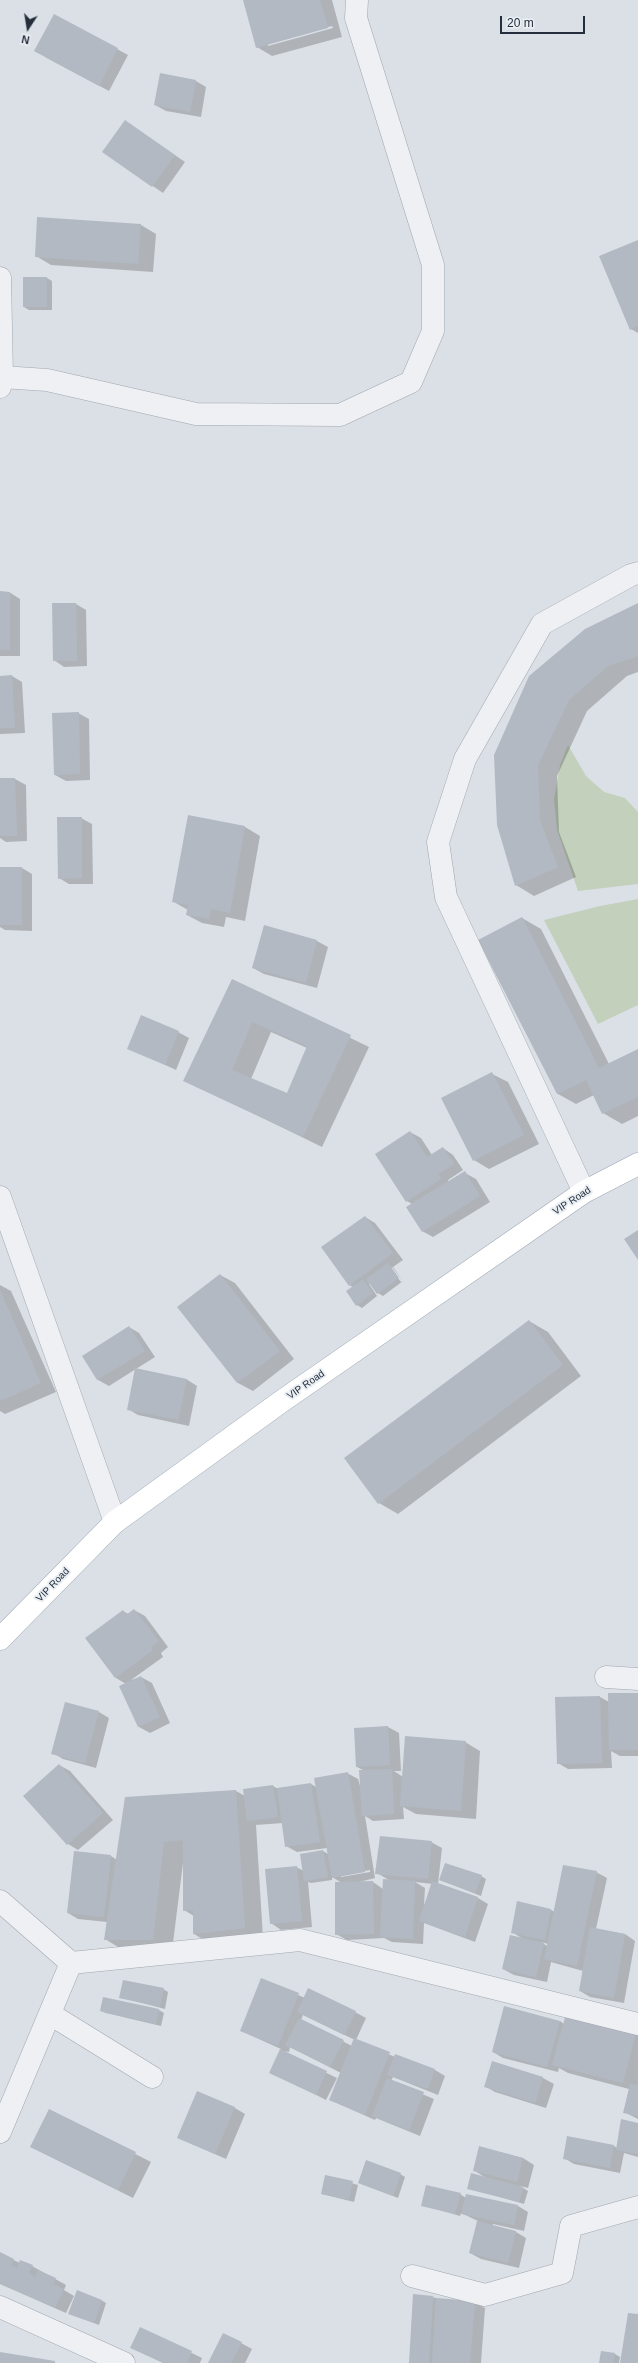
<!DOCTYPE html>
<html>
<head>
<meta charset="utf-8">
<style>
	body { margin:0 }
	#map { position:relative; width:638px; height:2363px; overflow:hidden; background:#dbe0e6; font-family:Arial,sans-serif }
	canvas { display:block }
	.north { position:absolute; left:8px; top:8px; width:40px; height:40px; -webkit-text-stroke:3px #eaeff4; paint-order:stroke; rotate:192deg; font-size:11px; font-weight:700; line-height:16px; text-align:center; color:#252e3c }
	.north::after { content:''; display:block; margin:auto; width:14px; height:18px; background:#252e3c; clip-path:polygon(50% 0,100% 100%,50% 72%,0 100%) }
	.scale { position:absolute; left:500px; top:16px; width:85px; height:18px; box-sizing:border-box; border:2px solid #252e3c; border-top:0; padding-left:5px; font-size:12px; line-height:14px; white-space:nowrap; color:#252e3c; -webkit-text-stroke:3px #eaeff4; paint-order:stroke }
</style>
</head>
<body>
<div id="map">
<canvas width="638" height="2363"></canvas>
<div class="north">N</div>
<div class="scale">20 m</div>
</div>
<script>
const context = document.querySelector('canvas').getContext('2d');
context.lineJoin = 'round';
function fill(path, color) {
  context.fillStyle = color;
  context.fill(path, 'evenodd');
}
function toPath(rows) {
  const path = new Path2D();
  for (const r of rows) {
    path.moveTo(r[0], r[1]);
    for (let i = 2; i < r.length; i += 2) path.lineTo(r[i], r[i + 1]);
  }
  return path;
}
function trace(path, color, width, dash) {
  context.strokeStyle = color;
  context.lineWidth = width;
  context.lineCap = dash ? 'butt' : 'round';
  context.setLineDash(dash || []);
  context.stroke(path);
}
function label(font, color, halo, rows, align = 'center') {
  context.font = font + ' Arial,sans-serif';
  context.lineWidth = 4;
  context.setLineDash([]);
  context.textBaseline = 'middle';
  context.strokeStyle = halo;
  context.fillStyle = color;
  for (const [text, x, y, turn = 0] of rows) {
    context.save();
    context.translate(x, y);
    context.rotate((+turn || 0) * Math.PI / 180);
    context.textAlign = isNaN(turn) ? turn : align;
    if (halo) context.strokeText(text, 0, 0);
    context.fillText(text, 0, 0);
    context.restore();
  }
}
fill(toPath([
	[568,745,586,776,604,792,625,798,638,812,638,884,578,891,557,830,554,799,560,765],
	[638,899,638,1005,598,1024,544,920,600,906]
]), '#c2d0bc');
fill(toPath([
	[244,0,332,0,342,37,272,56,257,47],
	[332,26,333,28,268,46,268,44],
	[54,15,128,55,109,91,45,57],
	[196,81,206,87,201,117,166,111,155,105],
	[125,121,185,162,163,193,103,152],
	[141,225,156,234,153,272,51,265,36,256],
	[638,241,638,333,631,329],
	[47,278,52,281,52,310,29,310,24,307],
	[0,592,9,592,20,599,20,656,0,656],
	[76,604,86,610,87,666,64,667,54,660],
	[638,604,638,672,627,676,587,711,557,776,559,832,576,877,534,896,516,885,495,755],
	[12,676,22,682,25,733,0,734,0,677],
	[78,713,89,719,90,780,66,781,55,775],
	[0,779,15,779,26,785,27,841,6,842,0,838],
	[189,816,245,827,260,836,245,921,226,917,224,927,202,923,187,915,188,910,174,902],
	[81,818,92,824,93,884,69,884,59,878],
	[0,868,22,868,32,874,32,931,5,930,0,927],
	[522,918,541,929,609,1064,638,1050,638,1116,622,1124,603,1113,594,1095,576,1104,558,1094],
	[264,927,317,941,328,947,317,988,264,974,253,968],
	[232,980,369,1047,322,1147,185,1080],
	[271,1032,307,1048,287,1095,251,1079],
	[178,1032,189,1038,176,1070,129,1048],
	[492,1074,508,1082,539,1144,489,1169,474,1160],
	[410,1132,421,1138,432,1155,443,1148,453,1155,463,1170,448,1180,449,1182,465,1173,476,1179,490,1202,433,1237,422,1231,412,1204,407,1201],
	[365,1217,375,1223,403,1260,393,1267,403,1281,383,1296,378,1293,370,1283,369,1284,377,1296,362,1308,357,1305,353,1287,349,1285],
	[392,1267,403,1281,401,1282,391,1269],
	[220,1275,235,1283,294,1359,253,1391,238,1383,178,1307],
	[0,1285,11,1291,56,1392,5,1414,0,1411],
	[529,1321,548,1332,581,1376,398,1514,379,1503],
	[129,1327,139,1333,155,1357,109,1386,98,1380,83,1356],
	[186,1379,197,1386,189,1426,138,1415,128,1409],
	[134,1610,145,1616,168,1647,161,1653,163,1657,131,1680,141,1677,152,1683,170,1723,150,1733,139,1727,120,1686,126,1684,116,1678,86,1638,123,1611,128,1614],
	[638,1694,638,1756,620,1756,611,1751,612,1768,568,1769,558,1763,600,1697,609,1702],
	[99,1712,109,1718,96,1768,63,1759,53,1753],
	[388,1727,399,1733,401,1771,394,1771,403,1777,465,1742,480,1751,476,1819,416,1814,403,1807,404,1819,373,1821,365,1816,375,1878,355,1883,373,1882,383,1889,389,1880,377,1873,431,1842,442,1848,438,1884,478,1898,488,1904,475,1942,424,1923,423,1944,392,1942,384,1938,347,1940,336,1934,342,1883,332,1877,332,1880,311,1883,308,1882,312,1927,281,1930,271,1923,296,1867,304,1871,323,1851,328,1854,327,1848,297,1852,286,1846,283,1823,256,1825,263,1938,213,1945,194,1934,194,1916,184,1910,184,1855,172,1951,123,1950,105,1939,107,1922,78,1919,68,1913,111,1856,117,1860,236,1791,245,1796,273,1786,278,1789,311,1784,316,1787,347,1773,358,1779,361,1789,365,1771,357,1767,355,1729],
	[370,1870,370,1872,341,1877,341,1875],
	[415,1882,433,1884,424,1906,425,1888],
	[59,1765,70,1771,113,1820,78,1850,68,1844],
	[596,1872,607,1878,596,1929,625,1934,635,1941,624,2003,590,1997,580,1991,583,1971,551,1962,547,1982,514,1975,503,1969,523,1939,512,1932,551,1910,555,1912],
	[541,1942,548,1944,547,1946],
	[481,1876,486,1879,481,1896,440,1880],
	[262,1979,305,1998,355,2012,366,2018,356,2040,395,2057,435,2070,445,2076,438,2095,393,2077,391,2081,434,2099,420,2136,376,2118,375,2120,330,2100,341,2073,290,2047,289,2052,282,2051,337,2078,326,2100,271,2072,281,2049,241,2031],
	[303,2015,355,2040,352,2046,301,2020],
	[163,1989,168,1992,165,2009,120,1997],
	[104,1998,159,2010,164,2013,161,2026,106,2013,101,2011],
	[560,2021,564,2024,638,2030,638,2119,624,2112,629,2089,568,2073,559,2068,558,2072,503,2058,493,2052],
	[493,2062,543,2078,554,2084,546,2108,495,2092,485,2086],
	[235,2108,245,2114,226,2159,178,2138],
	[49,2110,151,2162,133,2198,31,2147],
	[638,2124,638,2157,624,2153,620,2173,574,2164,564,2158,614,2146,617,2148],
	[480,2147,523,2158,534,2165,528,2188,520,2186,528,2191,524,2204,469,2188,486,2178,475,2171],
	[400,2174,405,2177,398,2198,359,2183],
	[326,2176,358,2185,354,2202,322,2194],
	[460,2194,466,2198,518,2206,528,2212,524,2231,493,2224,492,2226,516,2232,526,2238,519,2268,481,2259,470,2253,478,2221,461,2213,460,2216,422,2205],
	[0,2254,20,2263,32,2266,66,2285,64,2290,74,2296,66,2313,0,2284],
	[433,2297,438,2299,475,2302,485,2308,481,2363,410,2363],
	[101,2300,106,2303,99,2325,75,2316],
	[140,2328,202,2358,200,2363,163,2363,142,2353],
	[241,2343,252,2349,245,2363,209,2363],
	[615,2354,620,2357,619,2363,600,2363]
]), '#0003');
fill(toPath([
	[243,0,320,0,328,28,256,48],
	[54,14,118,48,99,86,34,51],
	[160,73,196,80,190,112,154,105],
	[125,120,175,155,152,187,102,152],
	[37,217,141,224,138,264,35,257],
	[638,240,638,326,630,330,599,256],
	[23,277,47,277,47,307,23,307],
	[0,591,10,592,10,650,0,650],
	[52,603,76,603,77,661,53,661],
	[638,603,638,656,608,666,569,700,538,765,540,821,558,867,515,886,497,825,494,755,529,676,585,629],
	[12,675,15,728,0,728,0,676],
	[79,712,80,774,54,775,52,713],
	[0,778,15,778,17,836,0,836],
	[188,815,245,826,230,913,211,909,209,919,186,915,188,905,172,902],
	[57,817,82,817,82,878,58,879],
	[0,867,22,867,22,925,0,925],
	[522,917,599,1068,638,1049,638,1097,602,1114,586,1080,557,1094,478,940],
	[264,925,317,940,306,983,252,968],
	[232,979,351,1035,303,1137,183,1081],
	[252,1022,307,1046,287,1093,232,1070],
	[141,1015,179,1031,165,1065,127,1049],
	[492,1072,524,1135,473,1161,441,1098],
	[410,1131,427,1157,443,1147,454,1164,438,1174,441,1179,406,1202,375,1154],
	[465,1171,480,1196,422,1232,406,1207],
	[365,1216,393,1253,349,1286,321,1247],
	[638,1230,638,1260,624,1239],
	[388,1263,399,1278,377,1294,366,1279],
	[220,1274,280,1351,237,1383,177,1307],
	[363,1279,373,1293,356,1306,346,1291],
	[0,1290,41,1383,0,1401],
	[529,1320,563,1365,378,1504,344,1458],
	[129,1326,145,1351,97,1380,82,1356],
	[135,1368,187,1379,178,1420,127,1410],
	[134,1609,159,1641,151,1647,153,1650,115,1678,85,1638,123,1610,126,1615],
	[141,1676,160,1717,138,1727,119,1686],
	[608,1693,638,1693,638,1750,609,1750],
	[600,1696,602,1763,557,1764,555,1697],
	[65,1702,99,1711,85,1763,51,1754],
	[388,1726,390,1765,356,1767,354,1728],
	[405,1736,466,1741,461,1811,400,1806],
	[59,1764,103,1813,67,1845,23,1796],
	[392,1769,394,1814,362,1816,359,1770],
	[348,1772,365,1872,332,1878,314,1778],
	[311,1783,320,1842,285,1847,277,1788],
	[273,1785,278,1817,247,1821,243,1789],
	[236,1790,245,1928,193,1934,193,1910,183,1911,183,1840,164,1842,153,1940,104,1940,125,1797],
	[380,1836,432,1841,428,1879,375,1874],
	[323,1850,328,1877,304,1881,300,1854],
	[74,1851,111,1855,104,1917,67,1913],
	[445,1863,482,1875,475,1893,439,1880],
	[563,1865,597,1871,577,1966,544,1959],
	[297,1866,302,1921,270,1924,265,1869],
	[383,1879,415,1881,413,1939,380,1937],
	[373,1881,374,1934,335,1935,335,1882],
	[432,1881,478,1897,465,1937,419,1921],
	[517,1901,551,1909,545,1940,511,1933],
	[590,1927,625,1934,614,1998,579,1991],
	[510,1935,544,1943,536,1977,502,1969],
	[261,1978,299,1993,278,2046,240,2031],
	[123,1980,164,1988,160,2007,119,1998],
	[308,1988,356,2011,344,2035,297,2012],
	[103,1997,159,2009,156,2024,100,2011],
	[504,2006,560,2021,547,2067,492,2052],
	[567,2010,637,2029,623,2083,552,2065],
	[299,2018,344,2040,330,2067,285,2045],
	[354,2038,390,2052,365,2115,329,2100],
	[280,2049,327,2071,316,2095,269,2073],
	[395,2054,435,2069,428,2089,387,2075],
	[492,2061,543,2077,535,2103,484,2087],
	[387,2078,424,2092,409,2130,372,2116],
	[630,2084,638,2085,638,2116,623,2113],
	[197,2091,235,2107,215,2154,177,2138],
	[49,2109,136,2152,118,2190,30,2147],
	[621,2119,638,2123,638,2154,616,2150],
	[567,2136,614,2145,610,2168,563,2159],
	[479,2146,523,2158,517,2182,473,2171],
	[366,2160,401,2173,393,2196,358,2183],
	[471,2173,523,2187,519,2202,467,2189],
	[325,2175,353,2181,349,2200,321,2194],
	[426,2185,461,2193,455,2214,421,2206],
	[466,2194,518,2205,514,2225,461,2214],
	[477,2221,516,2231,508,2263,469,2253],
	[0,2252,14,2259,11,2266,17,2268,20,2260,33,2265,29,2273,35,2277,38,2270,56,2278,53,2284,64,2289,55,2308,0,2283],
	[77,2290,102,2300,94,2323,68,2314],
	[413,2294,433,2296,429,2363,409,2363],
	[436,2298,475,2301,470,2363,432,2363],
	[628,2313,638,2314,638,2363,620,2363],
	[140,2327,192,2351,187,2363,164,2363,130,2348],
	[223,2333,242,2342,231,2363,208,2363],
	[601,2351,615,2353,613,2363,599,2363],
	[0,2352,55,2361,55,2363,0,2363]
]), '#b2b9c3');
const minor = toPath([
	[0,278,2,377],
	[0,387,2,377,47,380,196,414,340,415,411,382,433,331,433,265,356,18,357,0],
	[584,1192,446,897,438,842,465,759,542,624,631,575,638,573],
	[0,1197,115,1522],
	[606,1677,638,1679],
	[0,1901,71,1963,0,2132],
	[71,1963,300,1940,638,2024],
	[50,2014,152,2077],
	[412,2276,485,2295,562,2273,571,2226,638,2207],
	[0,2307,124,2363]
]);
const major = toPath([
	[0,1639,115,1522,282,1401,584,1192,638,1164]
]);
trace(minor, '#a1a7b0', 23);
trace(major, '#9aa5b2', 23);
trace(minor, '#eef0f4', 22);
trace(major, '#fff', 22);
label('10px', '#252e3c', '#eaeff4', [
	["VIP Road",572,1201,-33],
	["VIP Road",306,1385,-35],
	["VIP Road",53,1585,-46]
]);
</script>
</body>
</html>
